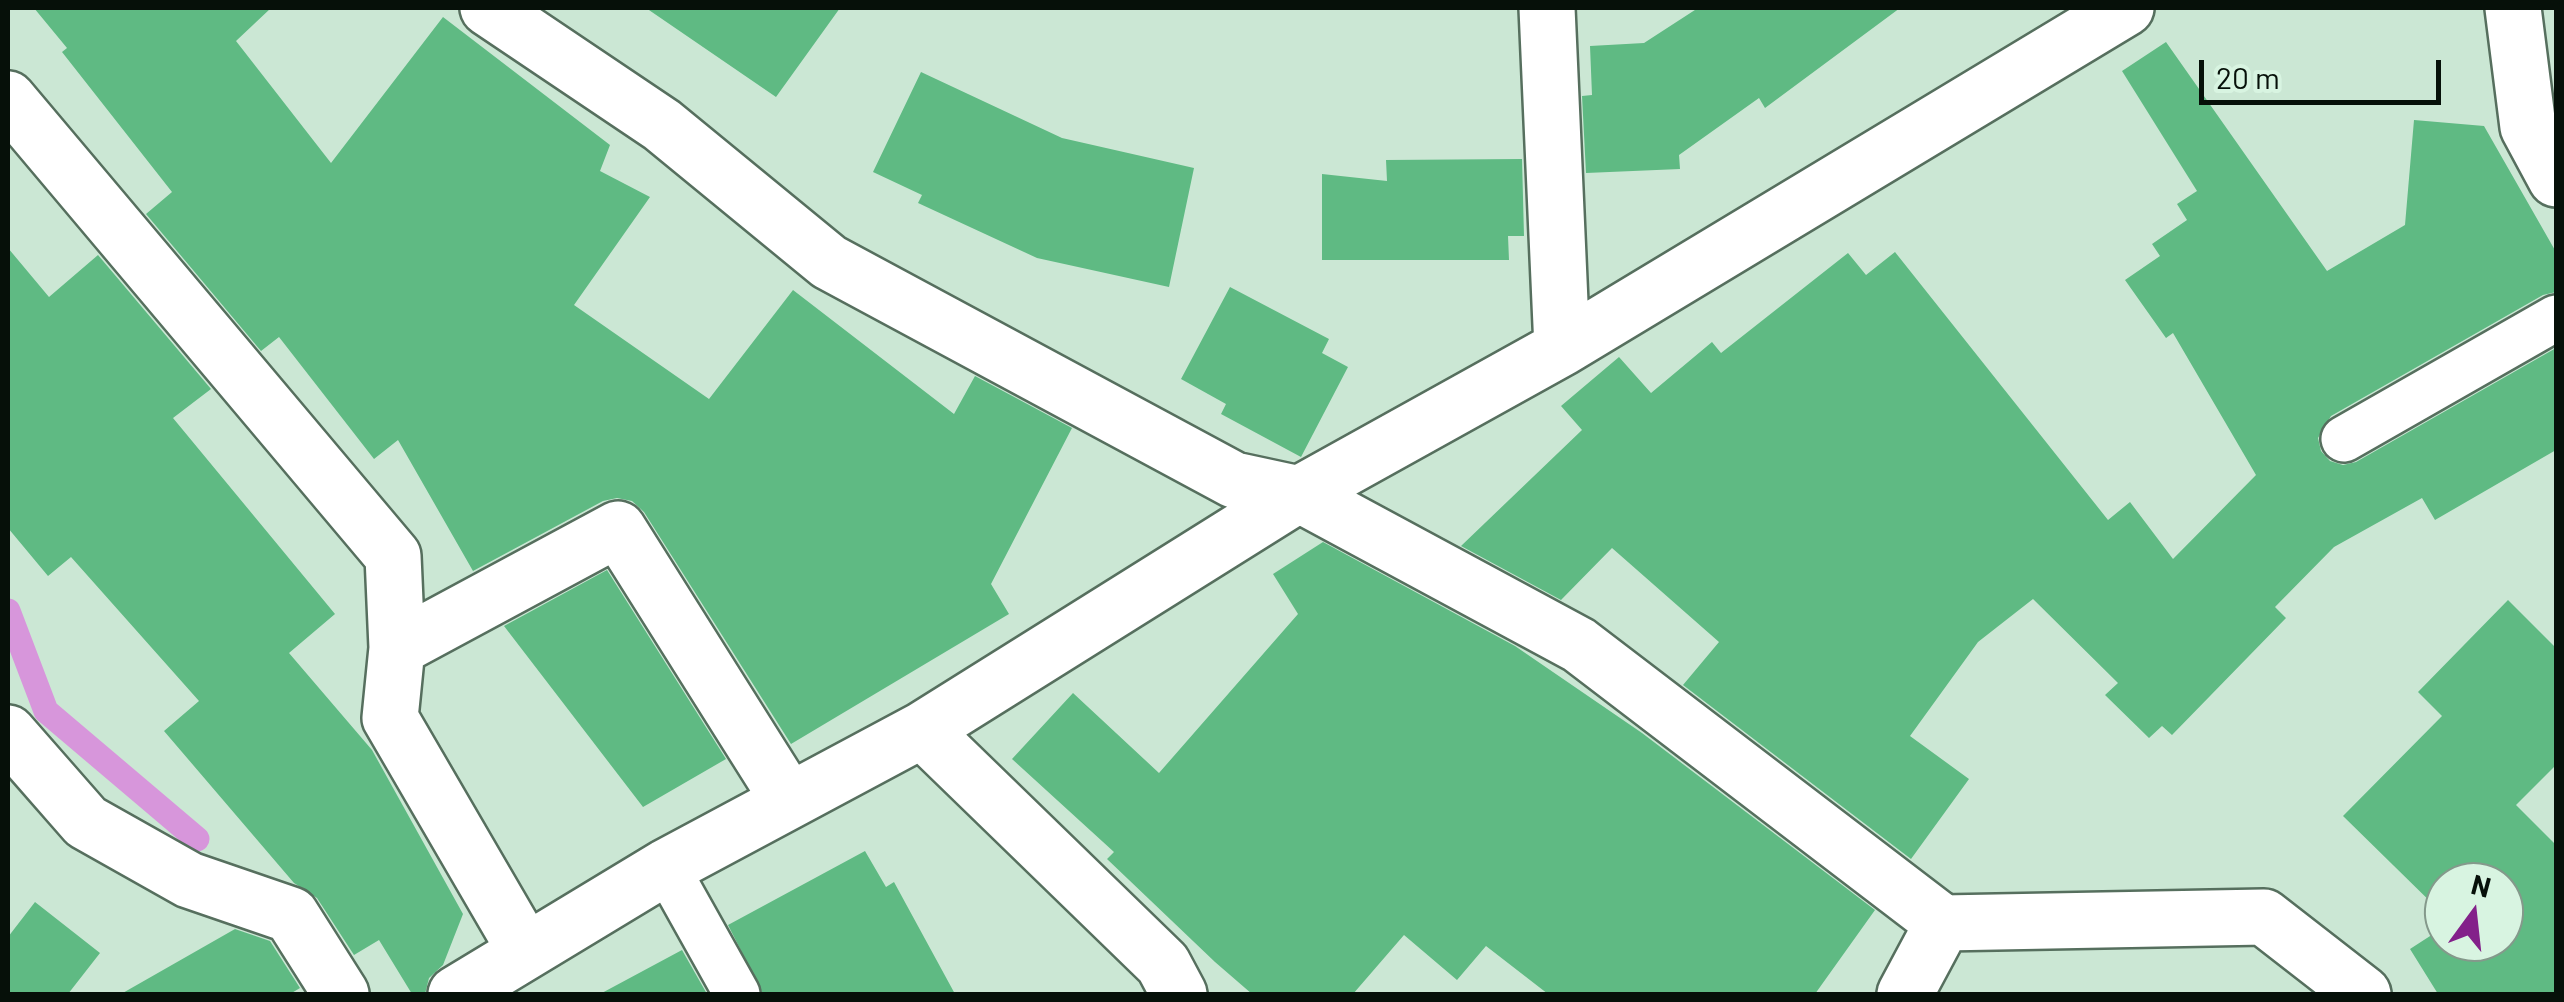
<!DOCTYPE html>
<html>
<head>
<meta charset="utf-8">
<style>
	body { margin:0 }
	#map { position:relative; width:2564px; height:1002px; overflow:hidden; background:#cbe7d4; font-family:Barlow,sans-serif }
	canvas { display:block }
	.frame { position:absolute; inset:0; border:10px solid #061009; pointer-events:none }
	.north { position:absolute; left:2424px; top:862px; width:100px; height:100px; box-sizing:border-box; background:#d8f4e1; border:2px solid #84998b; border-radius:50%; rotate:15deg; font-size:28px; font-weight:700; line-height:40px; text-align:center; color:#061009 }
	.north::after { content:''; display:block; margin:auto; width:35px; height:45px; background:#83218a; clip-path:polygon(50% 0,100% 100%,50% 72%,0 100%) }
	.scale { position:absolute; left:2199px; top:60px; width:242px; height:45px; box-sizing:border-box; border:5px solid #061009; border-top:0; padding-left:12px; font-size:30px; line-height:35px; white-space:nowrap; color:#061009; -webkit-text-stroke:8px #d8f4e1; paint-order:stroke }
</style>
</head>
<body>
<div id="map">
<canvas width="2564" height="1002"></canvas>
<div class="frame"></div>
<div class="north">N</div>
<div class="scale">20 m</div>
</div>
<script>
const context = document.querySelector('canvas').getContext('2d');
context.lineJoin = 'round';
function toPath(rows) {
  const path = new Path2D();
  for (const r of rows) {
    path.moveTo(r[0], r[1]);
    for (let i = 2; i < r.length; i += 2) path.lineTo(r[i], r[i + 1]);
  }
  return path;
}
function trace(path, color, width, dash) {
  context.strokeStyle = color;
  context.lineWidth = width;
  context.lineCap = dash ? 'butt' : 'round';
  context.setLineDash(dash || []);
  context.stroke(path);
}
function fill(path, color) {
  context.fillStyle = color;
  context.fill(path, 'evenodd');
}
trace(toPath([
	[8,611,46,711,197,839]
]), '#d796db', 25);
fill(toPath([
	[34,8,271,8,236,41,331,163,443,17,610,145,600,171,650,197,574,305,709,399,793,290,954,414,975,376,1072,428,991,584,1009,614,791,744,644,512,632,501,617,498,603,501,473,571,398,440,374,459,279,337,261,351,146,214,172,192,62,52,67,48],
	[646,8,840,8,776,97],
	[1698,8,1900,8,1765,108,1759,98,1679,155,1680,169,1586,173,1582,96,1592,95,1590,46,1644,43],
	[2166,42,2327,271,2405,225,2414,120,2484,126,2556,252,2556,292,2543,295,2331,416,2318,438,2321,451,2330,461,2343,465,2356,462,2556,348,2556,450,2435,520,2422,498,2334,547,2275,607,2286,618,2172,735,2162,726,2149,738,2105,695,2118,683,2033,599,1978,642,1910,736,1969,779,1911,859,1683,685,1719,642,1612,548,1561,600,1461,546,1582,430,1561,406,1619,357,1651,393,1712,342,1721,353,1848,253,1866,275,1895,252,2108,520,2130,502,2173,559,2256,475,2173,333,2166,338,2125,280,2160,256,2152,244,2187,220,2177,204,2197,191,2122,71],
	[921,72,1062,138,1194,168,1169,287,1037,258,918,203,922,195,873,172],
	[1522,159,1524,236,1508,236,1509,260,1322,260,1322,174,1387,181,1386,160],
	[8,248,49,297,98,255,211,389,173,418,335,614,289,653,372,750,463,914,443,965,429,978,425,994,412,994,379,940,354,955,317,898,294,883,164,731,199,701,71,557,48,576,8,528],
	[1230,287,1329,339,1322,353,1348,367,1301,457,1221,414,1226,404,1181,379],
	[1323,542,1515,646,1642,733,1875,910,1815,994,1548,994,1486,946,1457,980,1404,935,1353,994,1252,994,1215,962,1107,859,1114,852,1012,759,1073,693,1159,773,1298,614,1273,574],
	[607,570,726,759,643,807,504,626],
	[2508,600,2556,648,2556,765,2516,805,2556,845,2556,994,2438,994,2410,949,2444,927,2444,942,2504,942,2504,882,2444,882,2444,915,2343,816,2442,716,2418,692],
	[865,851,886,887,894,882,955,994,763,994,728,925],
	[35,902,100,953,68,994,8,994,8,937],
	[235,929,270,941,300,988,290,994,121,994],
	[682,950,707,994,600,994]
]), '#5fba83');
const lane = toPath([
	[2344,439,2556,318],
	[666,867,737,994]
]);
const street = toPath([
	[488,8,662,125,829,262,1234,480,1299,494,1579,645,1943,923,2264,917,2363,994],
	[1547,8,1562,348],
	[2513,8,2528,127,2556,179],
	[8,99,393,556,397,648,390,718,525,950],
	[397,648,618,529,788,799],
	[922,730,1163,964,1179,994],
	[8,733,86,822,189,880,291,915,341,994],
	[456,994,666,867,922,730,1299,494,1562,348,2126,8],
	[1905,994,1943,923]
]);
trace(lane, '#566f5e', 50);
trace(street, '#566f5e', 60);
trace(lane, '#fff', 45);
trace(street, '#fff', 55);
</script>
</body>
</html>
